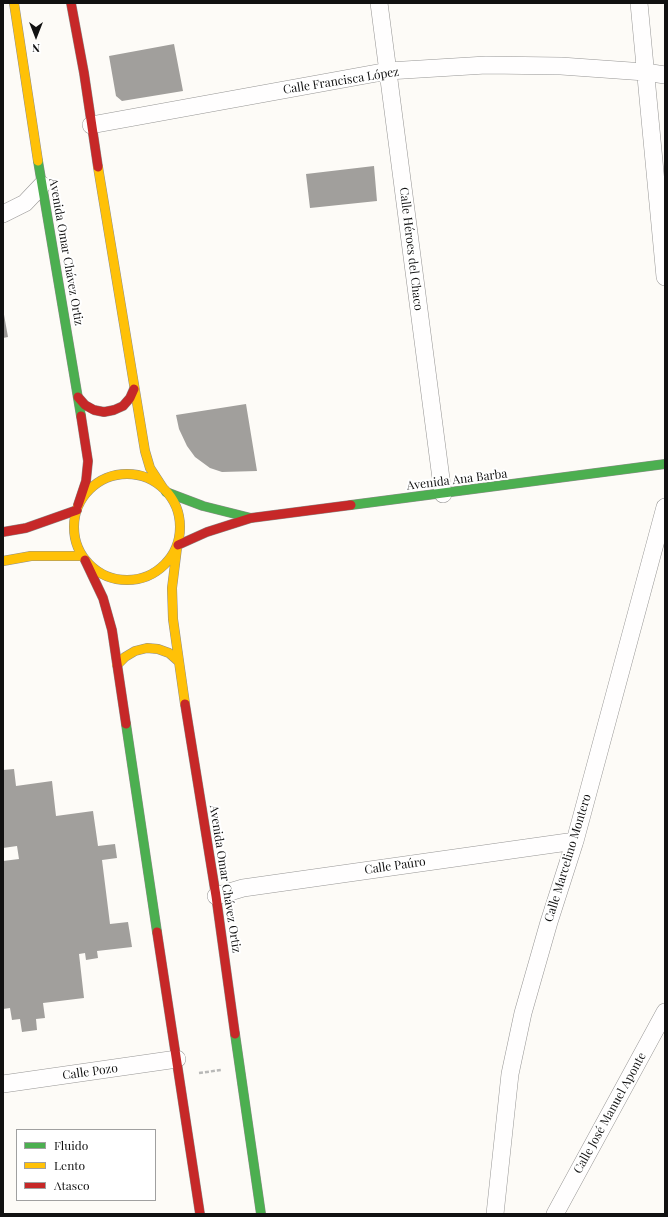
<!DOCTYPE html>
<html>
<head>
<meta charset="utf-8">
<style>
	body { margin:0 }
	#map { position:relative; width:668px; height:1217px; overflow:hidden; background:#fdfbf7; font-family:"Playfair Display",serif }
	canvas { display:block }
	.frame { position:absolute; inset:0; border:4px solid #111; pointer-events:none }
	.legend { position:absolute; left:16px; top:1129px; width:140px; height:72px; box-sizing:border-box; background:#fff; border:1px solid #a0a0a0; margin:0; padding:5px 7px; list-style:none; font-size:12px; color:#111 }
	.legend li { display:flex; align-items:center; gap:8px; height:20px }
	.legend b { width:20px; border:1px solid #a0a0a0 }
	.north { position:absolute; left:16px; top:16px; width:40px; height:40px; -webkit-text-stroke:3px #fff; paint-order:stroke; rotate:180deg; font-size:11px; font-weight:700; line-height:16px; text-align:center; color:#111 }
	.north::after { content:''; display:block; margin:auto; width:14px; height:18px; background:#111; clip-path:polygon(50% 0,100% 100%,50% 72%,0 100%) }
</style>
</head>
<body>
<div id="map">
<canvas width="668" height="1217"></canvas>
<div class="frame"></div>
<ul class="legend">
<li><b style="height:5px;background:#4caf50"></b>Fluido</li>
<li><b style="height:5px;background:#ffc107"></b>Lento</li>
<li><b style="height:5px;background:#c62828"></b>Atasco</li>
</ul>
<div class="north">N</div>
</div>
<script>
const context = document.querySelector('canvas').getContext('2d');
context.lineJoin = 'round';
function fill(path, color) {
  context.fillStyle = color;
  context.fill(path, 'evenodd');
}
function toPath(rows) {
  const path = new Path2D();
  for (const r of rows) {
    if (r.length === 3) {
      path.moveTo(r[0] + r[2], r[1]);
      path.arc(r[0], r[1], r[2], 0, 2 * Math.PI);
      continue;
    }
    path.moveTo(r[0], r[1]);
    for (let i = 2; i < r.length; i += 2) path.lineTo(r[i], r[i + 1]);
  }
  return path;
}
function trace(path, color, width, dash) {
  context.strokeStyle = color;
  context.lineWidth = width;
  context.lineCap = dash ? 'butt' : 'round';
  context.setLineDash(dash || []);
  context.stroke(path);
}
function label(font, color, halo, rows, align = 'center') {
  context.font = font + ' "Playfair Display",serif';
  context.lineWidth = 4;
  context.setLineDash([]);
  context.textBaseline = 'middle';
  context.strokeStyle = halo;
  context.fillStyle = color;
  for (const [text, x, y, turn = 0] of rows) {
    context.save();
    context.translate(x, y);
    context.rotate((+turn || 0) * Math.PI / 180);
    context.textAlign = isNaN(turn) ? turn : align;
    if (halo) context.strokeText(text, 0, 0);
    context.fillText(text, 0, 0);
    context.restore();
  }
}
fill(toPath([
	[174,44,183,91,122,101,116,96,109,56],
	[374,166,377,201,310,208,306,174],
	[3,309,8,337,3,338],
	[246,404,257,471,222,472,210,468,195,457,187,446,179,429,176,415],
	[14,769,16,786,52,781,56,816,93,811,98,846,115,844,117,858,102,860,110,924,128,922,132,947,97,951,98,958,86,960,85,953,79,954,84,998,43,1003,45,1018,36,1019,37,1030,22,1032,20,1019,12,1020,10,1008,3,1009,3,861,19,859,17,846,3,848,3,770]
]), '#a19f9c');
const street = toPath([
	[379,3,443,494],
	[639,3,665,277],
	[91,125,388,71,486,65,561,66,645,72,665,75],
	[3,214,25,203,42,185],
	[216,896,243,888,575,841],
	[3,1084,177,1059],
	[495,1214,510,1074,523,1013,549,922,575,841,665,507],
	[555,1214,665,1012]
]);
const fast = toPath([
	[38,161,81,416],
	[166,492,203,506,251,518],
	[351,505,665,464],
	[126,724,157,932],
	[235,1034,261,1214]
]);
const slow = toPath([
	[14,3,38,161],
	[98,167,145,451,150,468,163,488],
	[127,527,53],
	[177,548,172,588,173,619,185,704],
	[3,561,31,556,82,556],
	[117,665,125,657,135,651,147,648,158,649,169,653,178,661]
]);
const jam = toPath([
	[71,3,84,73,98,167],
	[78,397,85,405,94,410,104,412,114,410,123,406,130,398,134,389],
	[78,505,86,481,88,461,81,416],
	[3,532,26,528,77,510],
	[178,545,207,532,251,518,351,505],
	[85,560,103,598,112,630,126,724],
	[185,704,216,896,235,1034],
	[157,932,200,1214]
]);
trace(street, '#979695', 18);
trace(fast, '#8e8d8b', 10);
trace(slow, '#8e8d8b', 10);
trace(jam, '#8e8d8b', 10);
trace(toPath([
	[199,1073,221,1070]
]), '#b9b9b8', 2.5, [4, 2]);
trace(street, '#fffefe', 17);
trace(fast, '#4caf50', 9);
trace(slow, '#ffc107', 9);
trace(jam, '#c62828', 9);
label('12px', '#111', '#fff', [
	["Calle Francisca López",341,81,-9],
	["Calle Héroes del Chaco",411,249,83],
	["Avenida Omar Chávez Ortiz",66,252,80],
	["Avenida Ana Barba",457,480,-7],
	["Calle Marcelino Montero",568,858,-73],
	["Calle Paúro",395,866,-8],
	["Avenida Omar Chávez Ortiz",225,879,81],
	["Calle Pozo",90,1072,-8],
	["Calle José Manuel Aponte",610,1113,-61]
]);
</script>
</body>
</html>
